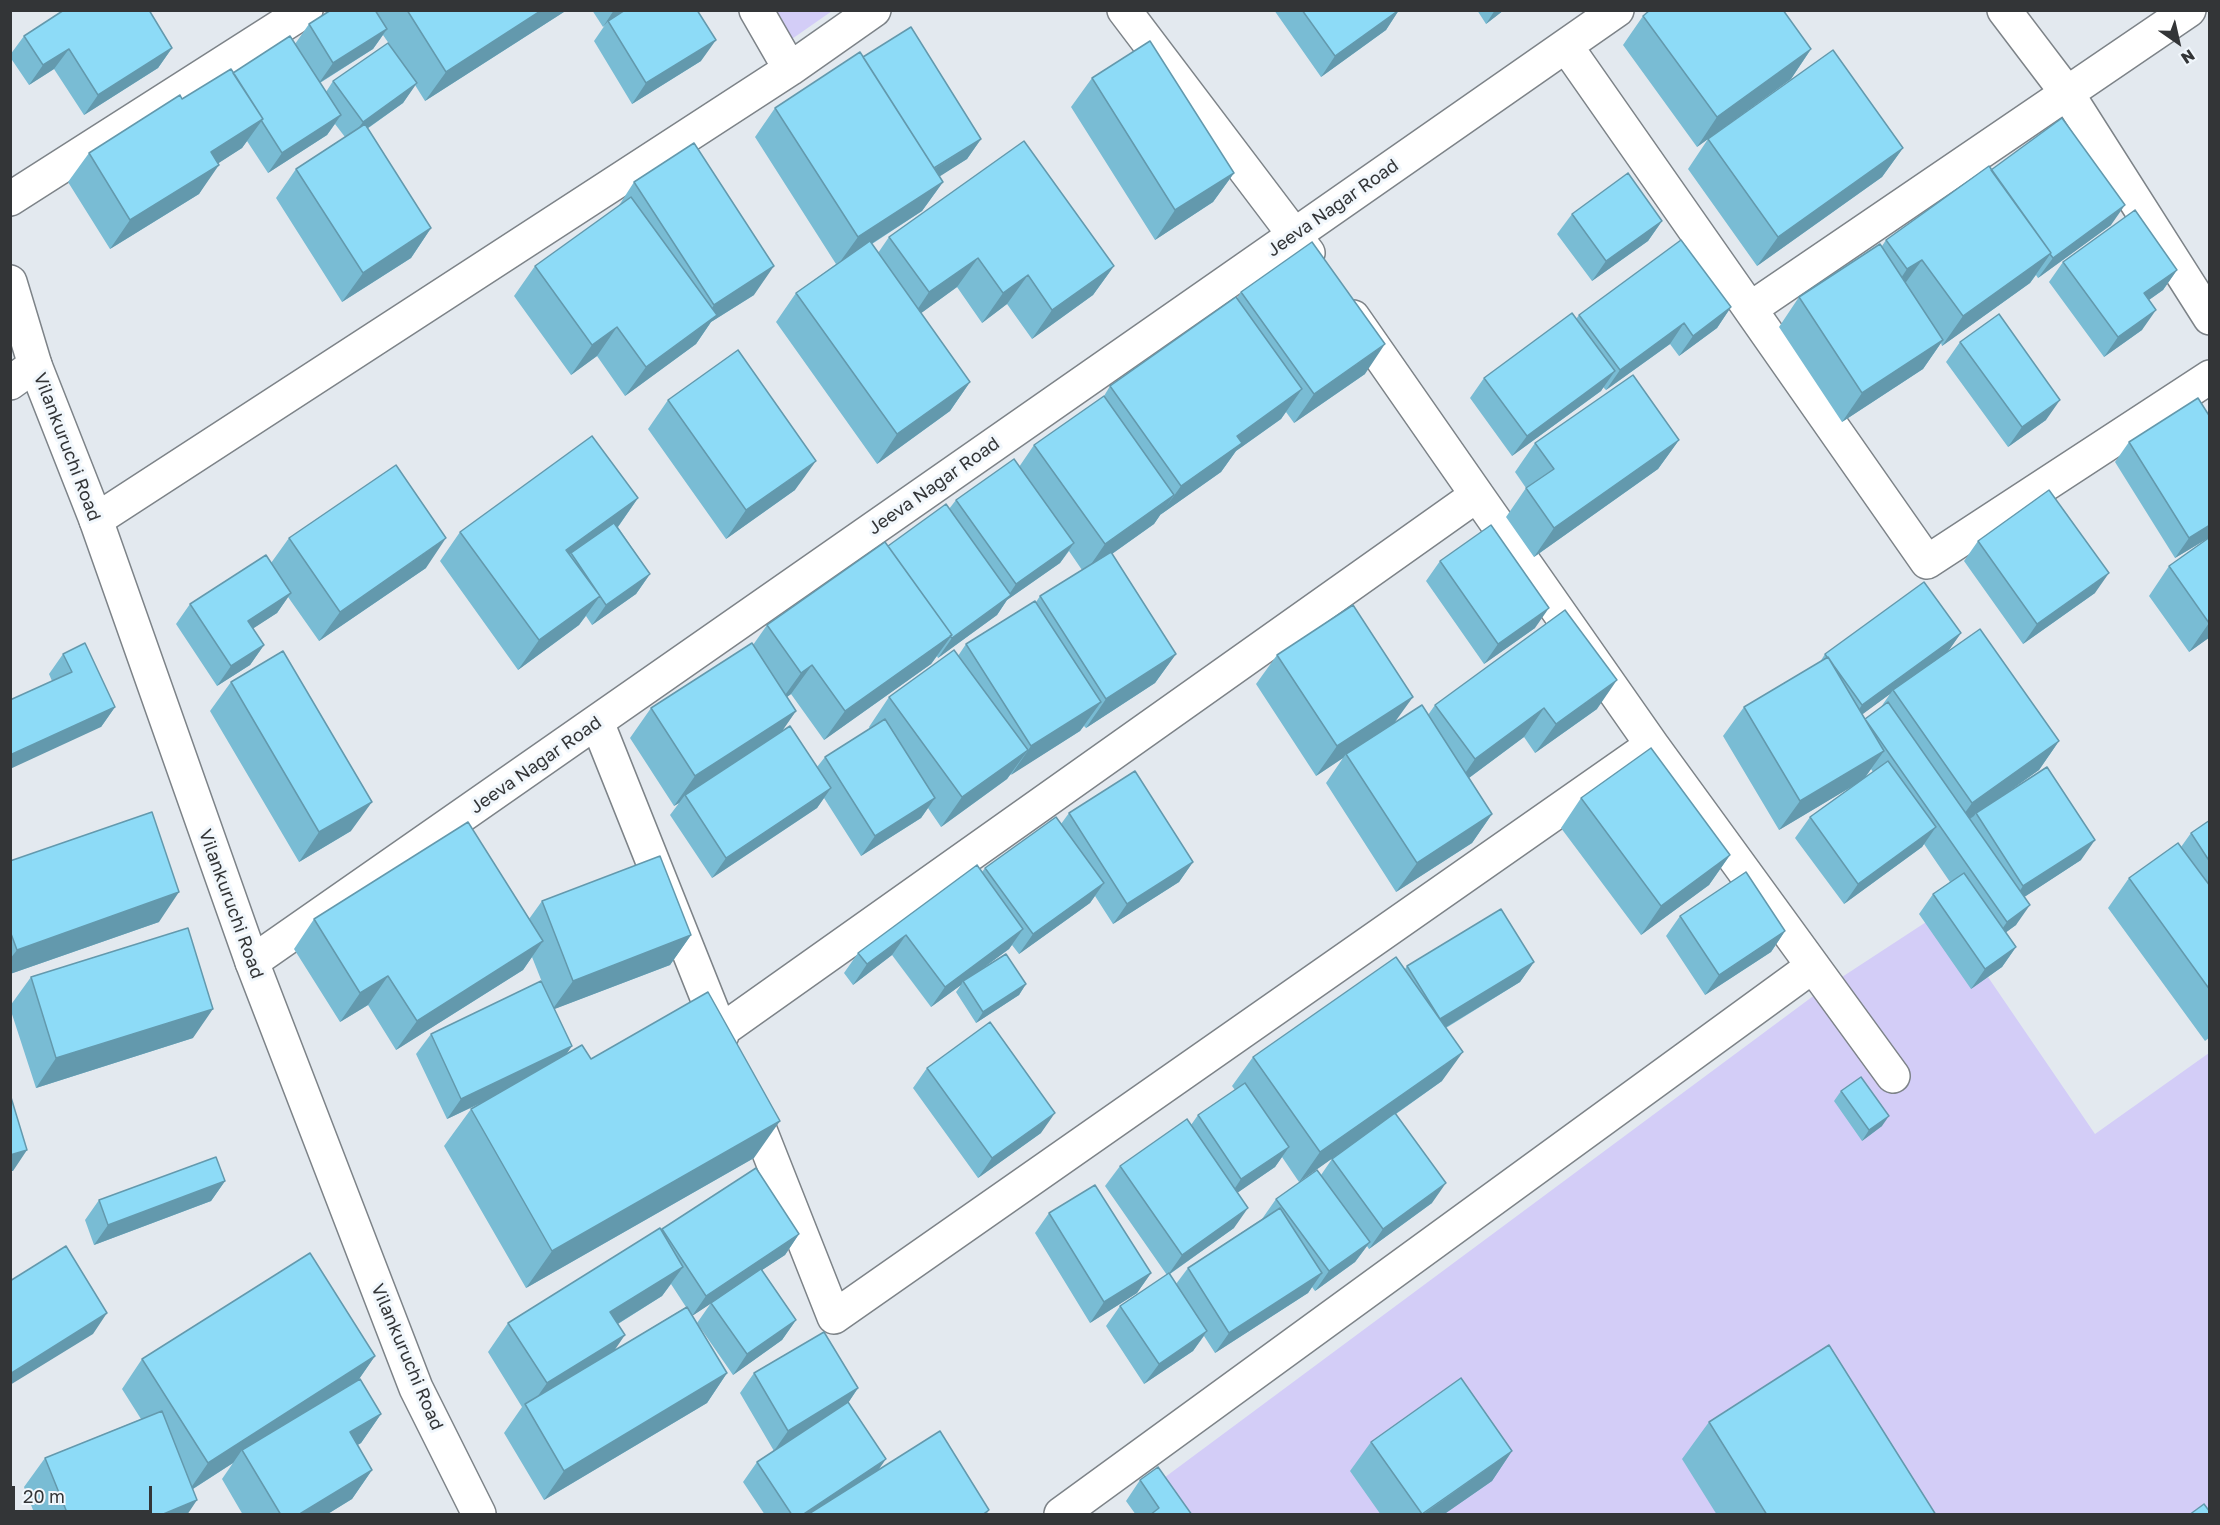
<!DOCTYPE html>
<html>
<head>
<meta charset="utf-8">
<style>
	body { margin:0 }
	#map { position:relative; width:2220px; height:1525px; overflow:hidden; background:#e3e9ef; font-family:"Golos Text",sans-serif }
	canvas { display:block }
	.frame { position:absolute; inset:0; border:12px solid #333537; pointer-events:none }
	.north { position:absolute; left:2148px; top:12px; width:60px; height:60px; -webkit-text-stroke:4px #f1f7fc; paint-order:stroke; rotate:146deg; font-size:16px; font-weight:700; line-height:24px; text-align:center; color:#333537 }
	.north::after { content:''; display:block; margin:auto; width:21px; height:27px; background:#333537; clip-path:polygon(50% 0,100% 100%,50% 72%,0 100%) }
	.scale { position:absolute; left:12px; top:1486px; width:140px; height:27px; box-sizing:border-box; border:3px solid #333537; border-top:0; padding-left:8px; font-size:18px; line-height:21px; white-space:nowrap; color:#333537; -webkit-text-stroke:4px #f1f7fc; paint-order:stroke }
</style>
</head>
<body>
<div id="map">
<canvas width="2220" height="1525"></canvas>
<div class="frame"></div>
<div class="north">N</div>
<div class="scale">20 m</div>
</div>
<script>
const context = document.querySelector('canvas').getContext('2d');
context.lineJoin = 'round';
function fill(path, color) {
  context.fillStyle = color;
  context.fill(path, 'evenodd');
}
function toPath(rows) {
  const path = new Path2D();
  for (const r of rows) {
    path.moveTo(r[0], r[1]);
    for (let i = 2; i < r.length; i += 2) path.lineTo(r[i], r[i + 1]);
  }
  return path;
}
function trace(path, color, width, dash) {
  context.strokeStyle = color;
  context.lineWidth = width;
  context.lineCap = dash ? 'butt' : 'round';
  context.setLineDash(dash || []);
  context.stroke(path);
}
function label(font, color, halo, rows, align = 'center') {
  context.font = font + ' "Golos Text",sans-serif';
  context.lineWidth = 6;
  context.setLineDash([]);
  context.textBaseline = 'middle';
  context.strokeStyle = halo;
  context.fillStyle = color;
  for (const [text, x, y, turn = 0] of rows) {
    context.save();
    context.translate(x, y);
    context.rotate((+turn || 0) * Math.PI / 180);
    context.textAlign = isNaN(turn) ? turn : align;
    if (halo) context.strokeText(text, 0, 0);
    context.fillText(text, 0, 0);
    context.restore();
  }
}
fill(toPath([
	[772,11,832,11,789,41],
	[1943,911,2095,1134,2209,1053,2209,1514,1159,1514,1145,1492,1816,994]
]), '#d3cdf7');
const minor = toPath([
	[756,10,790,69],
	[1124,10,1308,253],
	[2004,10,2067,93,2210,318],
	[2189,10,1750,309,1927,562,2210,377],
	[1566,46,1750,309],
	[10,199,306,10],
	[1353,317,1477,495],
	[10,383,35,365],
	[96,520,790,69,874,10],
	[597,722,722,1035],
	[252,962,1617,10],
	[721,1031,1477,495,1652,745,1893,1076],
	[749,1102,834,1317,1652,745],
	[1061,1514,1813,966]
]);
const major = toPath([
	[10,282,35,365,96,520,252,962,416,1388,479,1514]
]);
trace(minor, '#7d8388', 36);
trace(major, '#7d8388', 36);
trace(minor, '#fff', 33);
trace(major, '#fff', 33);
fill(toPath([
	[331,10,567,10,425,101,415,85,403,103,367,129,431,228,411,258,342,302,276,198,296,169,345,137,335,124,327,135,268,173,247,141,242,148,218,163,199,194,110,249,68,182,89,153,182,99,233,73,295,44,309,24],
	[383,35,392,48,333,81,326,92,320,83,373,49],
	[592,10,697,10,701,61,632,104,594,41,605,25,603,27],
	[1274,10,1399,10,1386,30,1321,77],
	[1477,10,1504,10,1486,24],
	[1643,16,1811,49,1791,79,1697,147,1623,45],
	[24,36,172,48,158,68,84,115,54,69,29,85,10,57,10,55],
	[863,57,981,139,967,159,939,176,943,182,922,211,872,244,878,253,889,237,1114,266,1093,295,1032,339,1007,304,982,323,957,287,921,313,970,382,950,411,877,464,776,322,796,293,836,264,755,137,775,108],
	[1092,78,1234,173,1213,202,1155,240,1071,107],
	[1708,139,1903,148,1882,177,1757,266,1688,169],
	[1991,170,2111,225,2038,278,2036,275,2030,283,1942,346,1941,343,1923,369,1842,422,1779,327,1799,297,1882,246,1886,240],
	[634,182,754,295,711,322,696,344,625,396,597,356,571,375,514,296,535,266,618,207],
	[1572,214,1662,221,1648,241,1592,281,1557,234],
	[2063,262,2177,270,2163,290,2149,300,2142,330,2104,357,2049,282],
	[1241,292,1365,374,1294,423,1286,412,1281,419,1236,451,1221,472,1160,515,1154,524,1112,554,1176,654,1155,683,1086,728,1084,726,1080,731,1010,775,1007,779,941,827,928,808,921,818,861,856,824,798,817,808,712,878,670,815,679,803,674,806,630,738,651,708,753,645,767,625,888,546,949,509,956,500,1019,467,1034,445,1104,396,1110,386,1237,298],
	[1069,551,1082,570,1040,596,1036,602,966,644,958,656,889,697,869,727,870,729,825,757,817,767,782,730,796,711,787,697,791,694,824,740,931,664,937,656,938,658,997,615,1007,600,1060,563],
	[1731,307,1717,328,1679,356,1670,344,1606,390,1603,387,1601,391,1512,456,1470,398,1484,378,1576,319,1579,315],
	[1960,342,2046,420,2008,447,1946,362],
	[668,400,795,490,726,539,648,429],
	[1679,440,1658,469,1534,557,1506,517,1526,488,1515,472,1535,443],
	[2129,442,2210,537,2175,558,2115,462],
	[638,498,618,527,650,574,636,594,592,625,586,616,579,625,518,670,440,561,460,532],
	[2210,537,2210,637,2189,652,2149,596,2169,566],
	[289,538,426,568,319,641,288,597,277,613,253,628,264,645,250,665,217,686,176,624,190,604,271,563],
	[1978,541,2095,593,2023,644,1964,561],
	[1440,561,1535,628,1484,664,1426,581],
	[1961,633,1947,652,2059,741,2039,770,2002,796,2081,860,2024,897,2016,925,2006,932,2016,947,2002,967,1971,989,1919,914,1933,894,1950,882,1924,844,1922,847,1844,904,1795,838,1810,817,1854,785,1779,830,1723,736,1744,707,1820,662,1825,654],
	[1890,694,1881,707,1865,719,1862,714],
	[1871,769,1873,772,1865,778],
	[63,654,115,707,101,727,52,681,49,674],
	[1277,655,1394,723,1428,715,1435,705,1597,709,1535,753,1524,737,1469,778,1492,814,1472,843,1396,892,1326,783,1343,758,1316,776,1256,684],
	[231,682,351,831,299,862,210,711],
	[1581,798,1730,855,1709,885,1641,935,1561,828],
	[1069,813,1193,862,1179,882,1113,924,1095,896,1090,903,1019,954,1012,945,1009,949,979,971,1026,984,1019,995,976,1023,956,992,961,985,931,1007,892,955,853,985,844,973,858,953,982,872,985,868,1061,824],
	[2210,820,2210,1037,2205,1041,2108,908,2129,878,2181,847,2191,833],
	[10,861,159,922,10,974],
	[542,901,691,935,670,965,554,1009,572,1046,565,1055,591,1059,754,1158,526,1288,444,1146,471,1109,481,1103,447,1119,416,1054,431,1034,542,982,532,957,523,970,396,1050,368,1005,340,1022,294,949,314,919,529,919],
	[1680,916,1785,931,1771,952,1705,995,1666,936],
	[1534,962,1520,982,1446,1028,1442,1081,1396,1114,1432,1203,1369,1249,1367,1246,1355,1262,1315,1291,1312,1287,1308,1293,1215,1353,1204,1336,1193,1351,1144,1384,1106,1326,1120,1306,1167,1275,1105,1186,1120,1166,1191,1125,1198,1115,1235,1090,1232,1086,1253,1057,1405,969,1407,966],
	[1345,1149,1332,1159,1321,1175,1276,1199,1262,1219,1188,1268,1176,1284,1170,1274,1234,1228,1238,1192,1275,1167,1282,1157,1299,1182],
	[31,977,193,1038,36,1088,10,1008,10,1006],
	[927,1068,1041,1133,978,1178,913,1088],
	[1841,1091,1882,1126,1862,1141,1834,1101],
	[225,1181,211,1201,94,1245,85,1220,99,1200],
	[1049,1213,1151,1273,1137,1293,1090,1323,1035,1233],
	[662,1229,799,1234,785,1255,762,1270,796,1320,782,1340,733,1375,697,1323,711,1303,714,1301,692,1316,727,1373,707,1403,544,1500,504,1433,522,1407,488,1352,508,1323,661,1231],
	[671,1284,686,1307,615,1350,618,1324,662,1296],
	[375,1356,358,1380,381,1414,361,1443,357,1445,372,1470,352,1499,326,1515,243,1515,222,1479,233,1463,193,1489,187,1515,35,1515,24,1487,45,1458,141,1419,122,1389,142,1359],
	[754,1373,858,1388,848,1403,878,1470,989,1510,986,1515,765,1515,743,1482,757,1462,774,1451,740,1393],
	[1709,1422,1936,1515,1717,1515,1682,1459],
	[1371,1442,1512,1451,1492,1481,1443,1515,1381,1515,1350,1471],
	[1140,1480,1192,1515,1136,1515,1126,1501]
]), '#79bcd4');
fill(toPath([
	[542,10,567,10,425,101,446,72],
	[614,10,626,10,608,21,603,27],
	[1399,10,1386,30,1321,77,1335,56],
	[1495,10,1504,10,1486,24],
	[387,29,373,49,319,83,333,63],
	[716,40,701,61,632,104,646,83],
	[172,48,158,68,84,115,98,95],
	[69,49,54,69,29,85,43,65],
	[1811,49,1791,79,1697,147,1717,117],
	[417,83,403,103,348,142,363,122],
	[341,115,327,135,268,173,282,153],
	[263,119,242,148,191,181,211,152],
	[981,139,967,159,917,191,931,171],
	[1903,148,1882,177,1757,266,1778,237],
	[219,165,199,194,110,249,130,220],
	[1234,173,1213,202,1155,240,1175,210],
	[943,182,922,211,837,266,858,237],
	[2125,205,2111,225,2038,278,2053,258],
	[1662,221,1648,241,1592,281,1606,261],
	[431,228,411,258,342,302,363,273],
	[2051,253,2030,283,1942,346,1963,316],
	[978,258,957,287,909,322,929,292],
	[1922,260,1901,289,1887,299,1907,269],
	[774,266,754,295,711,322,696,344,625,396,646,367,697,330,714,305],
	[1114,266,1093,295,1032,339,1052,310],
	[2177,270,2163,290,2129,314,2144,293],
	[1028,275,1007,304,982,323,1003,293],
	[1731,307,1717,328,1679,356,1693,336],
	[2156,310,2142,330,2104,357,2118,337],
	[1684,323,1670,344,1606,390,1620,370],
	[617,327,597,356,571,375,592,345],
	[1943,340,1923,369,1842,422,1862,393],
	[1385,344,1365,374,1294,423,1314,394],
	[1615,371,1601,391,1512,456,1527,436],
	[970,382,950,411,877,464,897,434],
	[1302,389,1281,419,1236,451,1221,472,1160,515,1181,486,1237,436],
	[2060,400,2046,420,2008,447,2022,427],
	[1679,440,1658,469,1534,557,1554,528],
	[816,461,795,490,726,539,746,510],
	[1174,495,1154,524,1085,573,1105,544],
	[638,498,617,528,571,553,559,570,566,550],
	[2210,525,2210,537,2175,558,2189,538],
	[446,538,426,568,319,641,340,612],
	[1074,543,1060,563,1007,600,997,615,938,658,952,638,1006,599,1016,584],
	[2109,573,2095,593,2023,644,2037,624],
	[650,574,636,594,592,625,606,605],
	[291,593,277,613,234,641,248,621],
	[600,596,579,625,518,670,539,640],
	[1549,608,1535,628,1484,664,1498,644],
	[2209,623,2210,637,2189,652],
	[1961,633,1947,653,1893,690,1890,694,1848,725,1862,705],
	[952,635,931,664,824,740,845,711],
	[264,645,250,665,217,686,231,666],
	[1176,654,1155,683,1086,728,1106,699],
	[812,665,791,694,780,702,801,673],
	[1617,680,1597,709,1535,753,1556,724],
	[1413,697,1392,726,1346,754,1343,758,1316,776,1337,746],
	[1101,702,1080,731,1011,775,1031,746],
	[115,707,101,727,10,769,10,755],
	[1544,708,1524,737,1454,789,1475,759],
	[796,711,776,740,685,795,679,803,674,806,695,776],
	[2059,741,2039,770,1977,814,1976,813,1974,816,1951,832,1972,803],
	[1028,750,1007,779,941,827,962,797],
	[1884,751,1863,780,1779,830,1800,801],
	[831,788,817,808,712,878,726,858],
	[935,798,921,818,861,856,875,836],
	[372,802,351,831,299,862,319,832],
	[1492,814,1472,843,1396,892,1417,863],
	[1936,827,1922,847,1844,904,1858,884],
	[2095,840,2081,860,2009,907,2023,886],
	[1730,855,1709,885,1641,935,1661,906],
	[1193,862,1179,882,1113,924,1127,904],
	[1104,883,1090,903,1019,954,1033,934],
	[179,892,159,922,10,974,10,959,17,950],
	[2030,905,2016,925,1993,942,2007,922],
	[1023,929,1009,949,964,982,963,981,961,985,931,1007,945,987],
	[1785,931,1771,952,1705,995,1719,975],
	[691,935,670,965,552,1010,573,981],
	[906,935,892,955,853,985,867,964],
	[543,941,523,970,396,1050,417,1021],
	[2016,947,2002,967,1971,989,1985,969],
	[1534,962,1520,982,1425,1040,1439,1020],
	[388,976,368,1005,340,1022,360,993],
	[1026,984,1019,995,976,1023,983,1012],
	[213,1009,193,1038,36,1088,56,1058],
	[572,1046,558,1066,447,1119,461,1099],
	[1463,1052,1442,1081,1299,1182,1320,1152],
	[1055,1113,1041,1133,978,1178,992,1158],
	[1889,1116,1882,1126,1862,1141,1869,1130],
	[780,1121,754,1158,526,1288,552,1251],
	[1289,1147,1275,1167,1227,1200,1241,1179],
	[27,1150,13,1171,10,1171,10,1155],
	[225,1181,211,1201,94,1245,108,1225],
	[1446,1183,1432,1203,1369,1249,1383,1229],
	[1248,1208,1234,1228,1168,1275,1182,1255],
	[799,1234,785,1255,692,1316,706,1296],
	[1370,1242,1355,1262,1315,1291,1329,1271],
	[683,1267,662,1296,590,1341,610,1312],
	[1151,1273,1137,1293,1090,1323,1104,1302],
	[1322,1273,1308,1293,1215,1353,1229,1333],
	[107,1313,93,1334,10,1385,10,1374],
	[796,1320,782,1340,733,1375,747,1354],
	[1207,1331,1193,1351,1144,1384,1159,1364],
	[625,1335,605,1364,528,1410,547,1383],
	[375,1356,355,1385,242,1450,233,1463,188,1492,208,1463],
	[727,1373,707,1403,544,1500,564,1471],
	[858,1388,844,1409,774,1451,788,1431],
	[381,1414,361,1443,329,1462,350,1432],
	[1512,1451,1492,1481,1443,1515,1422,1515],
	[886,1459,872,1479,819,1515,802,1515],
	[372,1470,352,1499,326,1515,298,1515],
	[197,1500,187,1515,161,1515]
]), '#6399ad');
const building = toPath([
	[64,10,149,10,172,48,98,95,69,49,43,65,24,36,64,10],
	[331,10,375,10,387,29,333,63,309,24,331,10],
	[407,10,542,10,446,72,407,10],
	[625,10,697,10,716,40,646,83,608,21,625,10],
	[1302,10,1399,10,1335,56,1302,10],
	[1650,10,1783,10,1811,49,1717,117,1643,16,1650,10],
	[911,27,981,139,934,168,863,57,911,27],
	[290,36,341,115,282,153,261,120,263,119,233,73,290,36],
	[1150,41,1234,173,1175,210,1092,78,1150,41],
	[388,43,417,83,363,122,333,81,388,43],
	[1833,50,1903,148,1778,237,1708,139,1833,50],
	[860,52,943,182,858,237,775,108,860,52],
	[231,69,263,119,211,152,219,165,130,220,89,153,180,95,182,99,231,69],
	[2062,118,2125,205,2053,258,2050,254,2051,253,1991,170,2062,118],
	[365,124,431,228,363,273,296,169,365,124],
	[1024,141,1114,266,1052,310,1028,275,1003,293,978,258,929,292,889,237,1024,141],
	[694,143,774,266,714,305,634,182,694,143],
	[1989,166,2051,253,1963,316,1922,260,1907,269,1886,240,1989,166],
	[1628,173,1662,221,1606,261,1572,214,1628,173],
	[631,197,717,315,646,367,617,327,592,345,535,266,631,197],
	[2135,210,2177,270,2144,293,2156,310,2118,337,2063,262,2135,210],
	[1681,240,1731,307,1693,336,1684,323,1620,370,1579,315,1681,240],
	[870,241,970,382,897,434,796,293,870,241],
	[1312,242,1385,344,1314,394,1241,292,1312,242],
	[1880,244,1943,340,1862,393,1799,297,1880,244],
	[1236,297,1302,389,1237,436,1242,443,1181,486,1110,386,1236,297],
	[1572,313,1615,371,1527,436,1484,378,1572,313],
	[1999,314,2060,400,2022,427,1960,342,1999,314],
	[738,350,816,461,746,510,668,400,738,350],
	[1633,375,1679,440,1554,528,1526,488,1554,469,1535,443,1633,375],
	[1104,396,1174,495,1105,544,1034,445,1104,396],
	[2198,398,2210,417,2210,525,2189,538,2129,442,2198,398],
	[592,436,638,498,566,550,600,596,539,640,460,532,592,436],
	[1014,459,1074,543,1016,584,956,500,1014,459],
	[396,465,446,538,340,612,289,538,396,465],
	[2049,490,2109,573,2037,624,1978,541,2049,490],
	[946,504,1011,595,952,638,950,636,952,635,888,546,946,504],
	[614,523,650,574,606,605,571,553,614,523],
	[1491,525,1549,608,1498,644,1440,561,1491,525],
	[2210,537,2210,623,2209,623,2169,566,2210,537],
	[885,542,952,635,845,711,812,665,801,673,767,625,885,542],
	[1111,552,1176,654,1106,699,1040,596,1111,552],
	[266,555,291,593,248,621,264,645,231,666,190,604,266,555],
	[1924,582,1961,633,1862,705,1834,666,1828,657,1827,657,1825,654,1924,582],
	[1035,601,1101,702,1031,746,966,644,1035,601],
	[1353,605,1413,697,1337,746,1277,655,1353,605],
	[1565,610,1617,680,1556,724,1544,708,1475,759,1435,705,1565,610],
	[1980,629,2059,741,1972,803,1893,690,1980,629],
	[85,643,115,707,10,755,10,700,72,672,63,654,85,643],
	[752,643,796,711,695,776,651,708,752,643],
	[954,650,1028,750,962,797,889,697,954,650],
	[283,651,372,802,319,832,231,682,283,651],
	[1828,657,1884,751,1800,801,1744,707,1828,657],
	[1888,702,2030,905,2007,922,1865,719,1888,702],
	[1422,705,1492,814,1417,863,1346,754,1422,705],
	[885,719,935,798,875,836,825,757,885,719],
	[790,726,831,788,726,858,685,795,790,726],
	[1651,748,1730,855,1661,906,1581,798,1651,748],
	[1888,761,1936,827,1858,884,1810,817,1888,761],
	[2047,767,2095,840,2023,886,1976,813,2047,767],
	[1135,771,1193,862,1127,904,1069,813,1135,771],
	[152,812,179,892,17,950,10,931,10,861,152,812],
	[1056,817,1104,883,1033,934,985,868,1056,817],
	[2210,820,2210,862,2191,833,2210,820],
	[468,822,543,941,417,1021,388,976,360,993,314,919,468,822],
	[2178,843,2210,886,2210,990,2129,878,2178,843],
	[660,856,691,935,573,981,542,901,660,856],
	[977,865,1023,929,945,987,906,935,867,964,858,953,977,865],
	[1746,872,1785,931,1719,975,1680,916,1746,872],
	[1964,873,2016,947,1985,969,1933,894,1964,873],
	[1501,909,1534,962,1440,1019,1407,966,1501,909],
	[188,928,213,1009,56,1058,31,977,188,928],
	[1006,954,1026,984,983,1012,963,981,1006,954],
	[1396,957,1463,1052,1320,1152,1253,1057,1396,957],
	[541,981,572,1046,461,1099,431,1034,541,981],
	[708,992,780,1121,552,1251,471,1109,582,1045,591,1059,708,992],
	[990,1022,1055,1113,992,1158,927,1068,990,1022],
	[1861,1077,1889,1116,1869,1130,1841,1091,1861,1077],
	[1245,1083,1289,1147,1241,1179,1198,1115,1245,1083],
	[10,1094,27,1150,10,1155,10,1094],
	[1395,1113,1446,1183,1383,1229,1332,1159,1395,1113],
	[1187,1119,1248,1208,1182,1255,1120,1166,1187,1119],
	[216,1157,225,1181,108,1225,99,1200,216,1157],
	[756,1168,799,1234,706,1296,662,1229,756,1168],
	[1317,1170,1370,1242,1329,1271,1276,1199,1317,1170],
	[1095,1185,1151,1273,1104,1302,1049,1213,1095,1185],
	[1280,1208,1322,1273,1229,1333,1188,1268,1280,1208],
	[660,1228,683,1267,610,1312,625,1335,547,1383,508,1323,660,1228],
	[66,1246,107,1313,10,1374,10,1281,66,1246],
	[310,1253,375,1356,208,1463,142,1359,310,1253],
	[761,1269,796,1320,747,1354,711,1303,761,1269],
	[1169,1273,1207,1331,1159,1364,1120,1306,1169,1273],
	[687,1307,727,1373,564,1471,525,1404,687,1307],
	[824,1332,858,1388,788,1431,754,1373,824,1332],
	[1829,1345,1936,1515,1767,1515,1709,1422,1829,1345],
	[1461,1378,1512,1451,1422,1514,1371,1442,1461,1378],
	[360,1379,381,1414,350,1432,372,1470,298,1515,281,1515,242,1450,360,1379],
	[848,1402,886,1459,802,1515,792,1515,757,1462,848,1402],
	[162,1411,197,1500,161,1515,68,1515,45,1458,162,1411],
	[940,1431,989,1510,982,1515,807,1515,940,1431],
	[1158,1467,1192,1515,1150,1515,1159,1508,1140,1480,1158,1467],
	[2204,1504,2210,1512,2210,1515,2189,1515,2204,1504]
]);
fill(building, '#8ddbf7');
trace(building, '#6399ad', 1.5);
label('18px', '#333537', '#f1f7fc', [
	["Jeeva Nagar Road",1333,208,-35],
	["Vilankuruchi Road",67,447,69],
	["Jeeva Nagar Road",934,486,-35],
	["Jeeva Nagar Road",536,765,-35],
	["Vilankuruchi Road",231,904,70],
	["Vilankuruchi Road",407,1357,67]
]);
</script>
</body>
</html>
